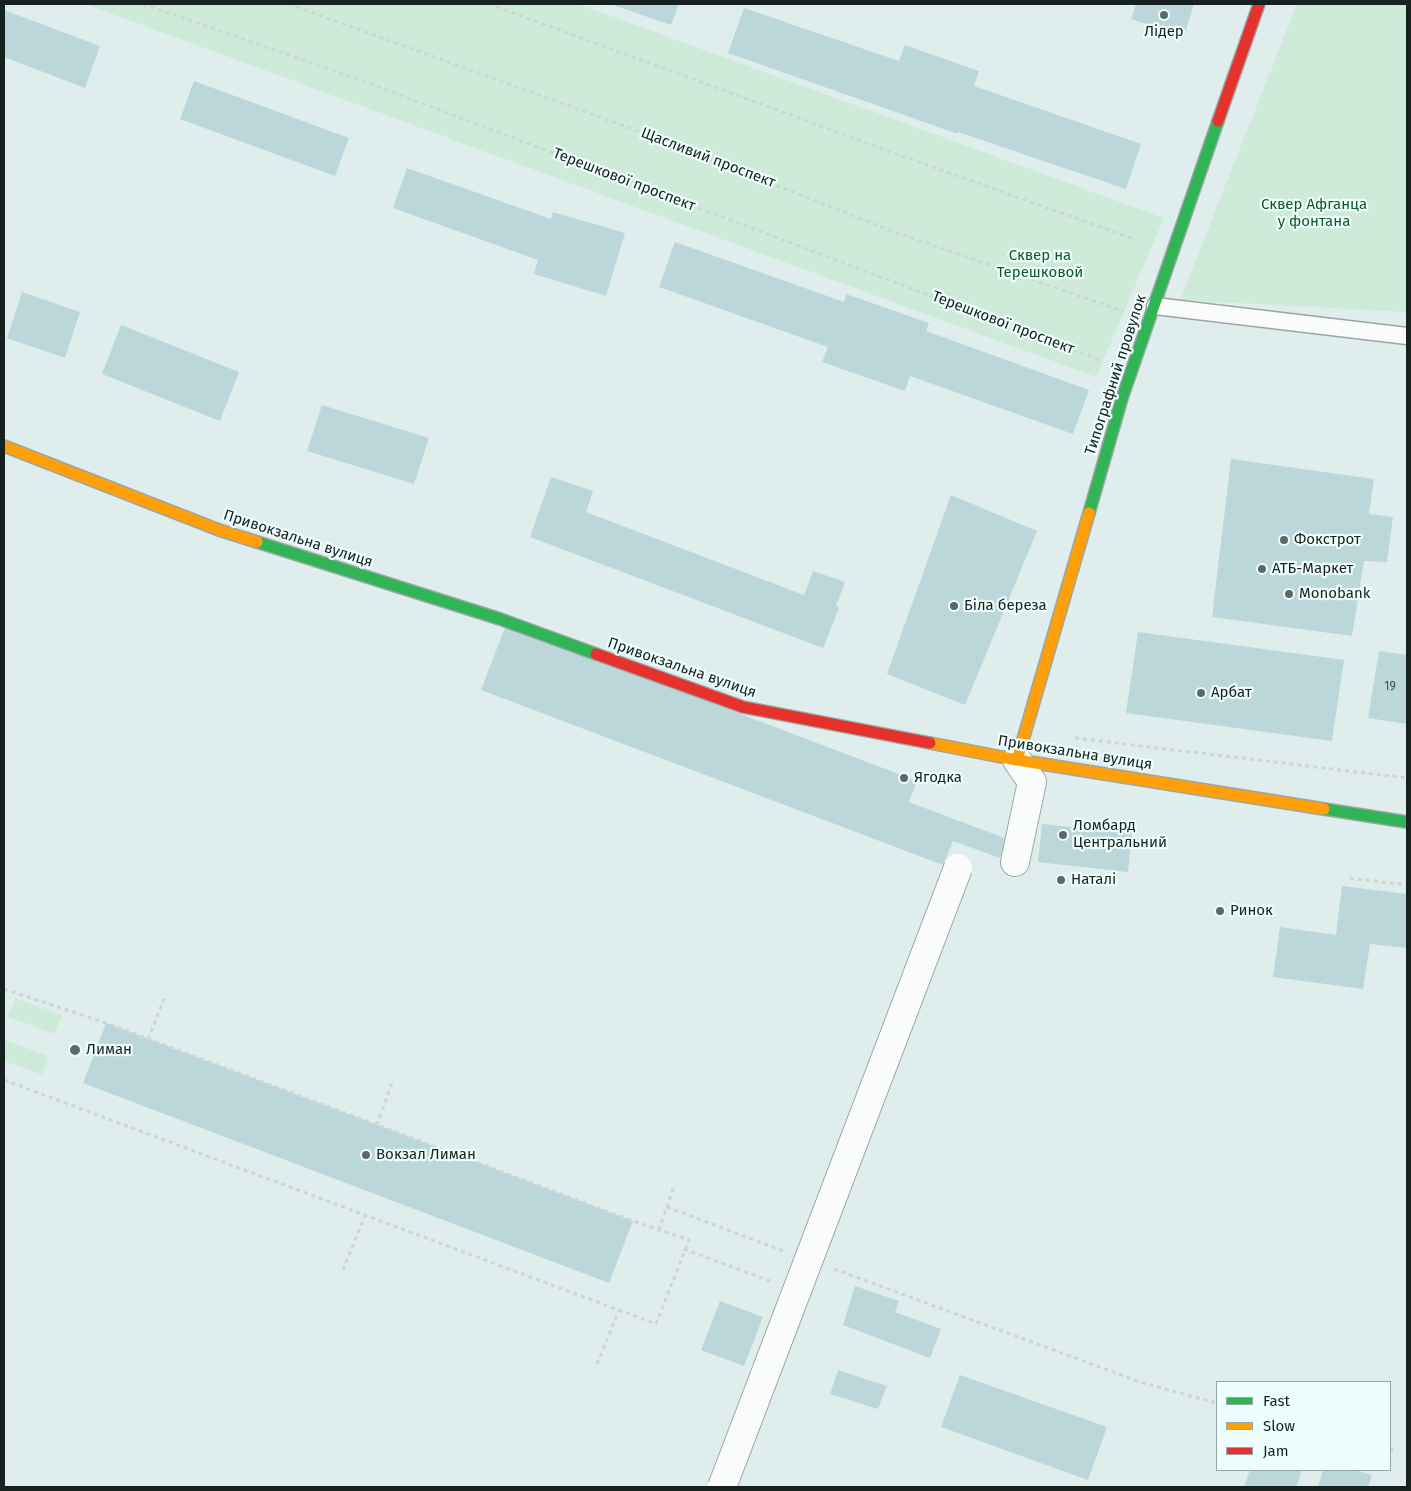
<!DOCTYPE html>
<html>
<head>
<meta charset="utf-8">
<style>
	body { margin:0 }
	#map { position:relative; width:1411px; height:1491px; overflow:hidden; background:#dfeeec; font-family:"Fira Sans",sans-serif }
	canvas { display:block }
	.frame { position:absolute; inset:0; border:5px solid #172120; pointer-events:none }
	.legend { position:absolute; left:1216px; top:1381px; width:175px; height:90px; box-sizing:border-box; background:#eefefd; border:1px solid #98a6a5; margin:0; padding:6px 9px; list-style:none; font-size:15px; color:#172120 }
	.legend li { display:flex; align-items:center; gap:10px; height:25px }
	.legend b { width:25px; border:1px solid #98a6a5 }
</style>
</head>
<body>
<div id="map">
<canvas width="1411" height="1491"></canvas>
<div class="frame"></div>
<ul class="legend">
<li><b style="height:6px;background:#30b455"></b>Fast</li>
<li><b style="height:6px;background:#ff9f0a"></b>Slow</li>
<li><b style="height:6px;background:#e5322d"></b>Jam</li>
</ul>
</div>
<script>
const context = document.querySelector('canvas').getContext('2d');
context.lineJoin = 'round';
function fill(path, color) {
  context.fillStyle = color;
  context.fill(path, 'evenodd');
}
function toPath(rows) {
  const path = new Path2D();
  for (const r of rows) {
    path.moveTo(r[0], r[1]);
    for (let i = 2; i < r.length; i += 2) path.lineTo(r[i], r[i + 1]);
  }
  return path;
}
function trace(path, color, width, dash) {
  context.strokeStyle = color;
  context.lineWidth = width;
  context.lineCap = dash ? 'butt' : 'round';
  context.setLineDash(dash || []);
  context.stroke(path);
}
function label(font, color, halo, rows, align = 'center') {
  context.font = font + ' "Fira Sans",sans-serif';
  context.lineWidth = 4.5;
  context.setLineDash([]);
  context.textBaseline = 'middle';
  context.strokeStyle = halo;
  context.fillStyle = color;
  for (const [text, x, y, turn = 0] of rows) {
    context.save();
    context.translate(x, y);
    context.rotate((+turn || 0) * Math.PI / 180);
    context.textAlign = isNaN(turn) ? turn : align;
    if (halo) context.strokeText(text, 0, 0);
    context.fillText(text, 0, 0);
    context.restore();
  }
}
fill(toPath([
	[85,4,578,4,1164,218,1096,377],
	[1297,4,1407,4,1407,312,1180,300],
	[15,998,62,1015,55,1034,8,1017],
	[4,1040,49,1056,42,1075,4,1061]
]), '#cdebd8');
fill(toPath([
	[610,4,679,4,671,25],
	[1136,4,1194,4,1184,36,1131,19],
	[744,8,899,61,905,45,979,71,974,86,1141,144,1126,189,958,132,958,134,728,53],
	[4,10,100,46,85,88,4,57],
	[194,81,349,138,335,176,180,119],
	[407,168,551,219,553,212,625,233,606,296,534,274,538,260,393,208],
	[675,242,844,302,846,294,929,323,926,331,1089,390,1073,434,910,376,905,391,822,362,828,347,659,287],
	[22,292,80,312,65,358,7,338],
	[121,325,239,372,220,421,102,374],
	[322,405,429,438,414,484,307,451],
	[1231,459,1374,479,1369,514,1393,517,1387,562,1364,561,1352,636,1212,617],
	[551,477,593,491,586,512,804,595,813,571,845,582,836,606,839,608,823,648,530,537],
	[951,495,1037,531,965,705,887,674],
	[506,625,917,781,909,802,1007,839,1000,858,953,841,943,865,481,690],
	[1138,632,1344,660,1332,741,1126,713],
	[1379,651,1407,655,1407,724,1368,718],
	[1042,824,1132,833,1128,872,1038,862],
	[1342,886,1407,894,1407,948,1370,944,1363,989,1273,977,1280,927,1336,935],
	[106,1023,633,1221,609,1283,83,1083],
	[855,1286,899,1301,895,1312,941,1329,930,1358,843,1325],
	[720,1301,763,1317,744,1366,701,1350],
	[838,1370,887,1386,878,1409,830,1394],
	[960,1375,1107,1427,1088,1480,941,1427],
	[1250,1470,1302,1470,1296,1487,1244,1487],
	[1323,1470,1355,1470,1372,1475,1368,1487,1318,1487]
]), '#bcd7d9');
const lane = toPath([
	[1155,306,1407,336]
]);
const street = toPath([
	[1015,862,1032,782,1017,760]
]);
const fast = toPath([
	[1089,513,1122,398,1218,121],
	[257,542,500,619,596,654],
	[1324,809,1407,822]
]);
const slow = toPath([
	[4,446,219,530,257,542],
	[930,743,1017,760,1324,809],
	[1017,760,1089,513]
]);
const jam = toPath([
	[1218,121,1259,4],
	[596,654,743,707,930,743]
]);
trace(lane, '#9ba6a4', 19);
trace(street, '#9ba6a4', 30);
trace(fast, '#9ba6a4', 14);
trace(slow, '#9ba6a4', 14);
trace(jam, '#9ba6a4', 14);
trace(toPath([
	[143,4,363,81,1103,361],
	[289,4,638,131,889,230,1123,311],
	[489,4,902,156,1137,240],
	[1075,738,1407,778],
	[1350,878,1407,885],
	[4,989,106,1023,633,1221,689,1240,656,1324,4,1080],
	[148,1039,166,994],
	[377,1125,393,1080],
	[667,1207,783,1251],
	[659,1230,674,1186],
	[684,1249,770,1281],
	[834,1269,1143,1383,1217,1403],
	[343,1270,365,1215],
	[597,1364,619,1310],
	[1390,1449,1398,1452]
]), '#d1d4d4', 3, [4, 4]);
trace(lane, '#fafcfc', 16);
trace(street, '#fafcfc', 28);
trace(fast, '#30b455', 11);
trace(slow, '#ff9f0a', 11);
trace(jam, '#e5322d', 11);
const streetBridge = toPath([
	[722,1487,958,868]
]);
trace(streetBridge, '#9ba6a4', 30, []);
trace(streetBridge, '#fafcfc', 28);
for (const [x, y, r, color] of [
	[1164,15,5,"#5d6967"],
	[1284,540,5,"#5d6967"],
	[1262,569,5,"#5d6967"],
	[1289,594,5,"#5d6967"],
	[954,606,5,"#5d6967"],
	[1201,693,5,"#5d6967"],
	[904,778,5,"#5d6967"],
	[1063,835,5,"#5d6967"],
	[1061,880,5,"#5d6967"],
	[1220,911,5,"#5d6967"],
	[75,1050,6,"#5d6967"],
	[366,1155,5,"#5d6967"]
]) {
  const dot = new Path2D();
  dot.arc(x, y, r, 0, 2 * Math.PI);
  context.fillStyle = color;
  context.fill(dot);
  trace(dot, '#eefefd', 2);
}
label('12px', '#404e4e', null, [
	["19",1390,687]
]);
label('15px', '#172120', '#eefefd', [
	["Лідер",1164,32,"center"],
	["Фокстрот",1294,540],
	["АТБ-Маркет",1272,569],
	["Monobank",1299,594],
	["Біла береза",964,606],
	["Арбат",1211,693],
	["Ягодка",914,778],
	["Ломбард",1073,826],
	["Центральний",1073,843],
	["Наталі",1071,880],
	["Ринок",1230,911],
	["Лиман",86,1050],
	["Вокзал Лиман",376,1155]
], 'left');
label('15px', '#172120', '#eefefd', [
	["Щасливий проспект",708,158,21],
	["Терешкової проспект",624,180,21],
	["Терешкової проспект",1003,323,21],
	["Типографний провулок",1116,375,-72],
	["Привокзальна вулиця",298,539,18],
	["Привокзальна вулиця",682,668,19],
	["Привокзальна вулиця",1075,753,9]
]);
label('15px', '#0d592d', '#eefefd', [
	["Сквер Афганца",1314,205],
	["у фонтана",1314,222],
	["Сквер на",1040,256],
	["Терешковой",1040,273]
]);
</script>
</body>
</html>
